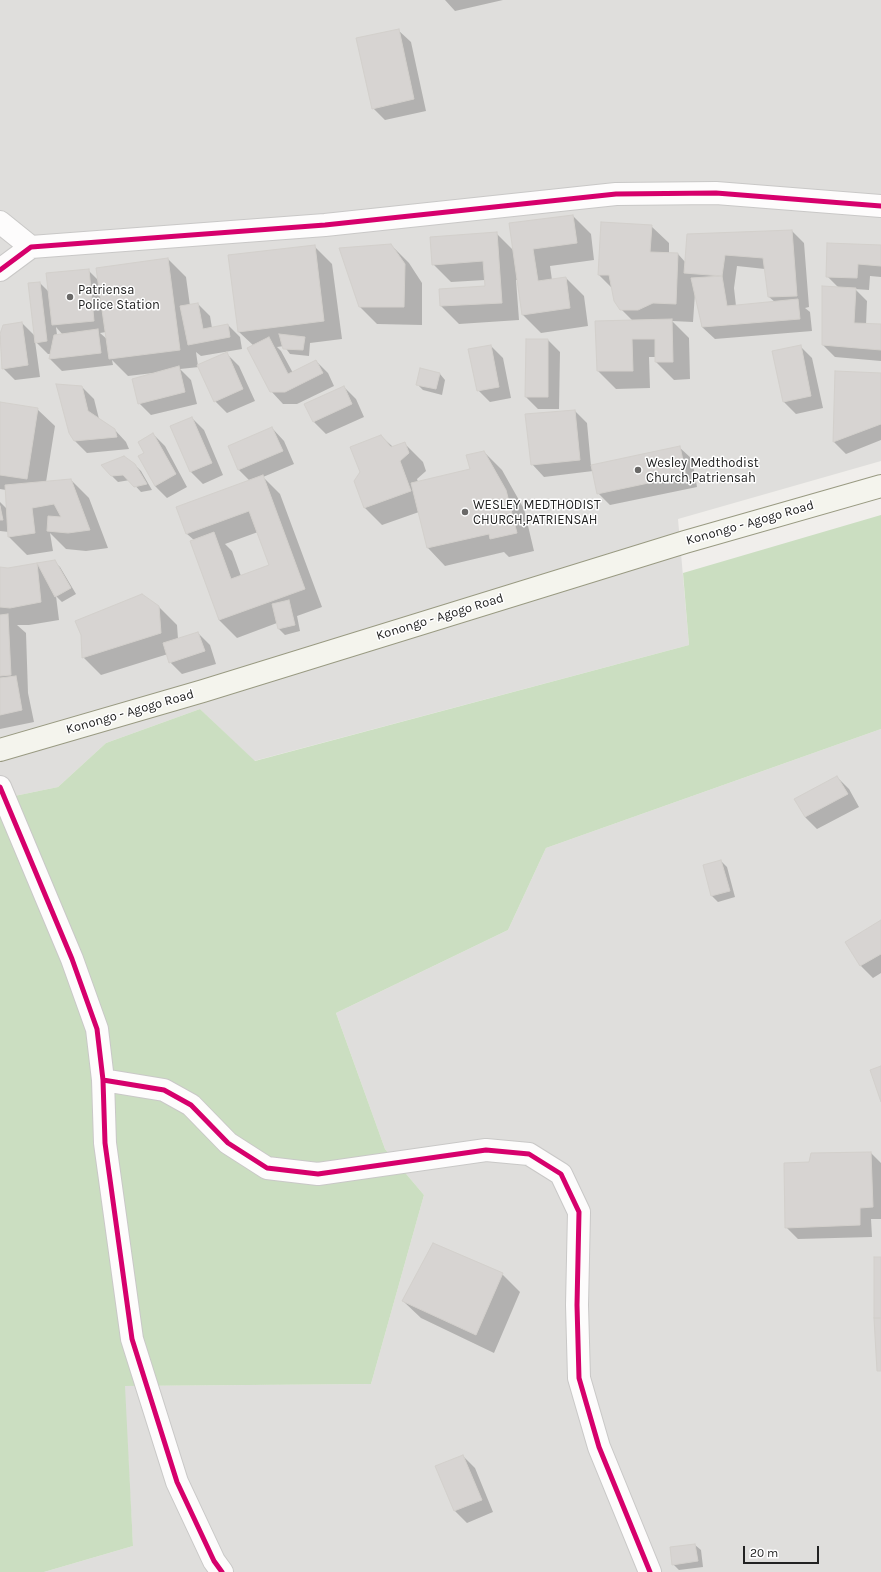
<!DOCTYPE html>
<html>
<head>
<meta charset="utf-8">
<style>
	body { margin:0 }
	#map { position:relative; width:881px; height:1572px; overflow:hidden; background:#f0eeeb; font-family:Karla,sans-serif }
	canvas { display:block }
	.scale { position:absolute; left:743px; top:1546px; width:76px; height:18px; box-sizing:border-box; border:2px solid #222; border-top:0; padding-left:5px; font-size:12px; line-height:14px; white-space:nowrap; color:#222; -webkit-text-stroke:3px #fff; paint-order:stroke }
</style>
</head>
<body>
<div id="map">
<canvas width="881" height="1572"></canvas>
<div class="scale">20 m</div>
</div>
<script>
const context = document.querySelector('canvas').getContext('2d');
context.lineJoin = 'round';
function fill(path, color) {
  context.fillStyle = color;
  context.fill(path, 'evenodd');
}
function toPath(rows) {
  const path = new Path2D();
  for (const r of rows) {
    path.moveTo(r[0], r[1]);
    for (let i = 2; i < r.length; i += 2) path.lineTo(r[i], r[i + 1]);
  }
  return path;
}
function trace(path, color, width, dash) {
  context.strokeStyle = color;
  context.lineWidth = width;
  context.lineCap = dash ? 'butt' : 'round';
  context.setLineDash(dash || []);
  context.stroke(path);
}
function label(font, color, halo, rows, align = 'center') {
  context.font = font + ' Karla,sans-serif';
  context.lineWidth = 3;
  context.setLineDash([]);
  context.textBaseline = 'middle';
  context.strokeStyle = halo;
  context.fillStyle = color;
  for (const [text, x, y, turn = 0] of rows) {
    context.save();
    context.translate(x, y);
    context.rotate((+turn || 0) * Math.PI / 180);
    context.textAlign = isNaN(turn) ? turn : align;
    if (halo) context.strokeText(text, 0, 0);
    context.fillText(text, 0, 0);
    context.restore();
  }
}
fill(toPath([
	[0,0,881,0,881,461,678,519,689,645,254,761,200,709,106,743,58,787,0,799],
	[881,729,881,1572,44,1572,133,1546,124,1386,371,1384,424,1195,385,1149,336,1013,508,930,546,848]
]), '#dfdedc');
fill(toPath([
	[881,515,881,729,546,848,508,930,336,1013,385,1149,424,1195,371,1384,125,1386,133,1546,44,1572,0,1572,0,799,58,787,106,743,200,709,255,761,689,645,683,573]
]), '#cbdec1');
fill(toPath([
	[445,0,503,0,455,11],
	[398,30,411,42,426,111,385,120,373,108],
	[573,216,591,234,594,260,550,266,552,280,566,278,584,296,588,326,541,333,523,315,518,280,516,280,519,320,459,324,441,306,486,287,485,280,451,282,433,264,496,233,514,251],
	[651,226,669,243,669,254,678,254,686,263,792,231,804,243,809,307,805,308,810,312,812,331,715,339,702,327,695,293,693,322,672,321,689,338,690,379,674,380,656,362,656,357,649,357,650,388,616,389,598,371,596,322,633,321,621,309,612,288,599,275],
	[737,266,765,269,769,297,775,302,736,306,734,288],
	[391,245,409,263,422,283,422,325,377,324,359,306],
	[314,246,332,264,342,339,310,343,309,356,290,354,284,346,277,347,281,351,293,373,316,361,328,373,334,386,297,404,283,404,271,391,254,346,239,332],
	[881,246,881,277,870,276,869,290,855,289,867,301,866,325,881,325,881,361,835,357,823,345,839,288,827,276],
	[168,259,186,277,190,306,198,304,210,316,212,328,228,325,240,337,242,349,201,356,196,352,198,366,227,354,239,366,255,401,227,413,215,401,199,367,180,369,191,380,197,404,151,415,139,403,153,373,128,376,112,360,113,365,62,371,50,359,51,354,48,354,35,341,40,377,15,380,3,368,0,336,4,325,22,323,36,337,40,283,49,292,88,270,99,281],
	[56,327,63,335,57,335],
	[106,332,108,340,100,333],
	[548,340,560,352,559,409,538,409,526,397],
	[491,346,503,358,511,398,490,402,478,390],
	[800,346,812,358,823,408,796,414,784,402],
	[836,372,881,374,881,440,846,454,834,442],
	[440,374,445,380,442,395,423,390,417,384],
	[82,387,94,399,99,419,114,429,126,442,129,449,87,453,75,441],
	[344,387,356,399,364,417,326,434,314,422],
	[0,403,37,409,55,426,46,482,71,480,89,498,108,548,86,551,66,549,50,533,53,551,27,555,9,537,9,532,0,531,0,502,8,510,6,490,0,489],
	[575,411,587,423,591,466,679,447,692,459,697,487,610,505,598,493,593,471,544,477,532,464],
	[192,418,204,430,223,475,203,484,191,472,171,427],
	[272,428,284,441,294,464,263,477,280,494,322,607,297,616,300,631,285,635,279,629,277,623,237,638,219,620,194,540,187,534,178,507,250,481,239,470,229,447],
	[258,532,270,566,241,576,232,551,225,544],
	[153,434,165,446,187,487,167,498,155,486],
	[381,436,393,447,405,444,423,462,426,471,417,479,418,482,471,470,484,452,502,470,524,509,534,551,509,557,504,552,445,566,428,548,419,512,382,525,364,507],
	[135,465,141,471,152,490,141,492,130,480,118,482,112,476],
	[54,561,60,567,76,594,62,602,56,596,59,620,29,625,17,625,26,633,28,693,34,722,0,729,0,568,8,569],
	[159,607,177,625,178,639,198,633,210,645,216,664,182,674,170,662,168,654,101,675,83,657,82,635],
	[837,777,849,789,859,807,817,829,805,817],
	[721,861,727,867,735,897,718,902,712,896,705,866],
	[881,921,881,973,873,978,861,966,846,942],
	[871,1153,881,1163,881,1219,871,1219,872,1237,798,1239,786,1227,810,1163],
	[502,1274,520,1292,494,1353,421,1318,403,1301],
	[463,1456,475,1468,493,1512,467,1523,455,1511],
	[695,1545,701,1550,703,1567,679,1570,673,1564]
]), '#0003');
const building = toPath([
	[399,29,414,99,372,109,356,38,399,29],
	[573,215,577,243,533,249,538,281,566,277,570,308,522,315,509,223,573,215],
	[601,222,652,225,650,252,678,253,676,304,653,303,638,310,620,310,614,301,609,275,598,275,601,222],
	[792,230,797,296,768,297,763,258,725,255,722,276,684,273,687,234,792,230],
	[497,232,502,303,440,306,439,289,485,286,483,261,432,265,430,237,497,232],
	[827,243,881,245,881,266,858,264,857,278,826,277,827,243],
	[391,244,405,264,404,307,359,307,339,248,391,244],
	[315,245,324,321,238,332,228,255,315,245],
	[168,258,180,350,109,359,96,268,168,258],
	[89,269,94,321,52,325,46,273,89,269],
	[722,276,727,306,798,299,800,319,702,327,691,278,722,276],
	[40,282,47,341,35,343,28,283,40,282],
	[822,286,856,288,854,323,881,324,881,350,822,345,822,286],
	[198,303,203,329,228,324,230,337,188,345,180,306,198,303],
	[672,319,673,362,655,362,655,339,632,339,633,371,597,371,595,321,672,319],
	[22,322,28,365,2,369,0,334,3,325,22,322],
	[98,329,101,353,49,359,54,335,98,329],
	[279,334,305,337,303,350,283,349,279,334],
	[269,337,288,374,316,360,323,373,285,392,270,392,247,348,269,337],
	[526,339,548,339,548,397,525,397,526,339],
	[491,345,499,387,477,391,468,349,491,345],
	[801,345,811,396,783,402,772,351,801,345],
	[227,352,243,389,214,402,197,365,227,352],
	[179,366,185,392,138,404,132,379,179,366],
	[420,368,440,373,436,389,416,385,420,368],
	[835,371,881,373,881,424,833,442,835,371],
	[56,384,82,386,88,411,115,429,117,437,74,441,69,433,56,384],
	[344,386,352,404,313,422,304,404,344,386],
	[0,402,38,408,27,479,0,475,0,402],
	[575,410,580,460,531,465,525,414,575,410],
	[192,417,212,463,190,472,170,426,192,417],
	[272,427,283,451,238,470,228,446,272,427],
	[153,433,176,474,155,486,138,456,144,453,138,442,153,433],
	[381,435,391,447,405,442,409,453,400,461,411,491,364,508,354,481,360,472,350,447,381,435],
	[680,446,686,475,597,494,591,465,680,446],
	[484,451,506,490,517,533,490,539,489,534,427,548,411,483,470,469,466,455,484,451],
	[124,456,135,464,147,484,134,487,123,475,111,476,101,465,124,456],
	[263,475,305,589,219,620,190,541,214,532,231,579,269,565,249,511,186,534,176,507,263,475],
	[71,479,90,530,68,533,47,531,48,516,61,517,54,504,32,508,35,533,8,537,5,485,71,479],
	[0,506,3,520,0,520,0,506],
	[55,560,71,588,55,597,37,563,55,560],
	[37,563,41,602,10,608,0,607,0,567,8,568,37,563],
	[142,594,159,606,161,633,82,658,81,635,75,621,142,594],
	[289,600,295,625,278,629,272,604,289,600],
	[8,614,11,675,0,676,0,615,8,614],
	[198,632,205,651,169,663,163,643,198,632],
	[16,676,22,710,0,715,0,678,16,676],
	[837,776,848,794,805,817,794,799,837,776],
	[721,860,730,891,711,896,703,865,721,860],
	[881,920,881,954,860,966,845,942,881,920],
	[881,1066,881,1102,870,1070,881,1066],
	[871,1152,873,1207,860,1208,860,1225,785,1228,784,1163,809,1162,811,1153,871,1152],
	[433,1243,503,1273,476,1335,402,1301,433,1243],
	[874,1257,881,1257,881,1318,874,1318,874,1257],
	[874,1318,881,1318,881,1371,877,1371,874,1318],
	[463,1455,482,1500,454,1511,435,1466,463,1455],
	[695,1544,698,1561,672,1565,670,1547,695,1544]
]);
fill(building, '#d7d4d2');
trace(building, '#d3d0cc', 1);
const minor = toPath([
	[0,222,31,247],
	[0,270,31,247,325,225,616,194,716,193,881,206],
	[0,787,72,959,97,1029,103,1080,105,1143,132,1339,177,1482,214,1561,222,1572],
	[103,1080,164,1090,191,1105,228,1143,267,1168,318,1174,486,1150,529,1154,561,1174,579,1212,577,1305,579,1378,599,1447,650,1572]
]);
const secondary = toPath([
	[0,750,203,691,685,542,881,486]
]);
trace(minor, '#c9c8c7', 24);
trace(secondary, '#999a82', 24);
trace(minor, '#fdfcfc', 22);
trace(secondary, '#f4f4ed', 22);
trace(toPath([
	[0,270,31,247,325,225,616,194,716,193,881,206],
	[0,787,72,959,97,1029,103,1080,105,1143,132,1339,177,1482,214,1561,222,1572],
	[103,1080,164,1090,191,1105,228,1143,267,1168,318,1174,486,1150,529,1154,561,1174,579,1212,577,1305,579,1378,599,1447,650,1572]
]), '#d6006c', 5);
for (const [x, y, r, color] of [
	[70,297,4,"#6a6968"],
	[638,470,4,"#6a6968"],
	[465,512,4,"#6a6968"]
]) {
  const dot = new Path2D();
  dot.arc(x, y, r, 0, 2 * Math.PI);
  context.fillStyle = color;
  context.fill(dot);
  trace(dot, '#fff', 1.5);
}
label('13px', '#222', '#fff', [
	["Patriensa",78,290],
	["Police Station",78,305],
	["Wesley Medthodist",646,463],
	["Church,Patriensah",646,478],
	["WESLEY MEDTHODIST",473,505],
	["CHURCH,PATRIENSAH",473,520]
], 'left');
label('13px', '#222', '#fff', [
	["Konongo - Agogo Road",750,523,-16],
	["Konongo - Agogo Road",440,617,-17],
	["Konongo - Agogo Road",130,712,-16]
]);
</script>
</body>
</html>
